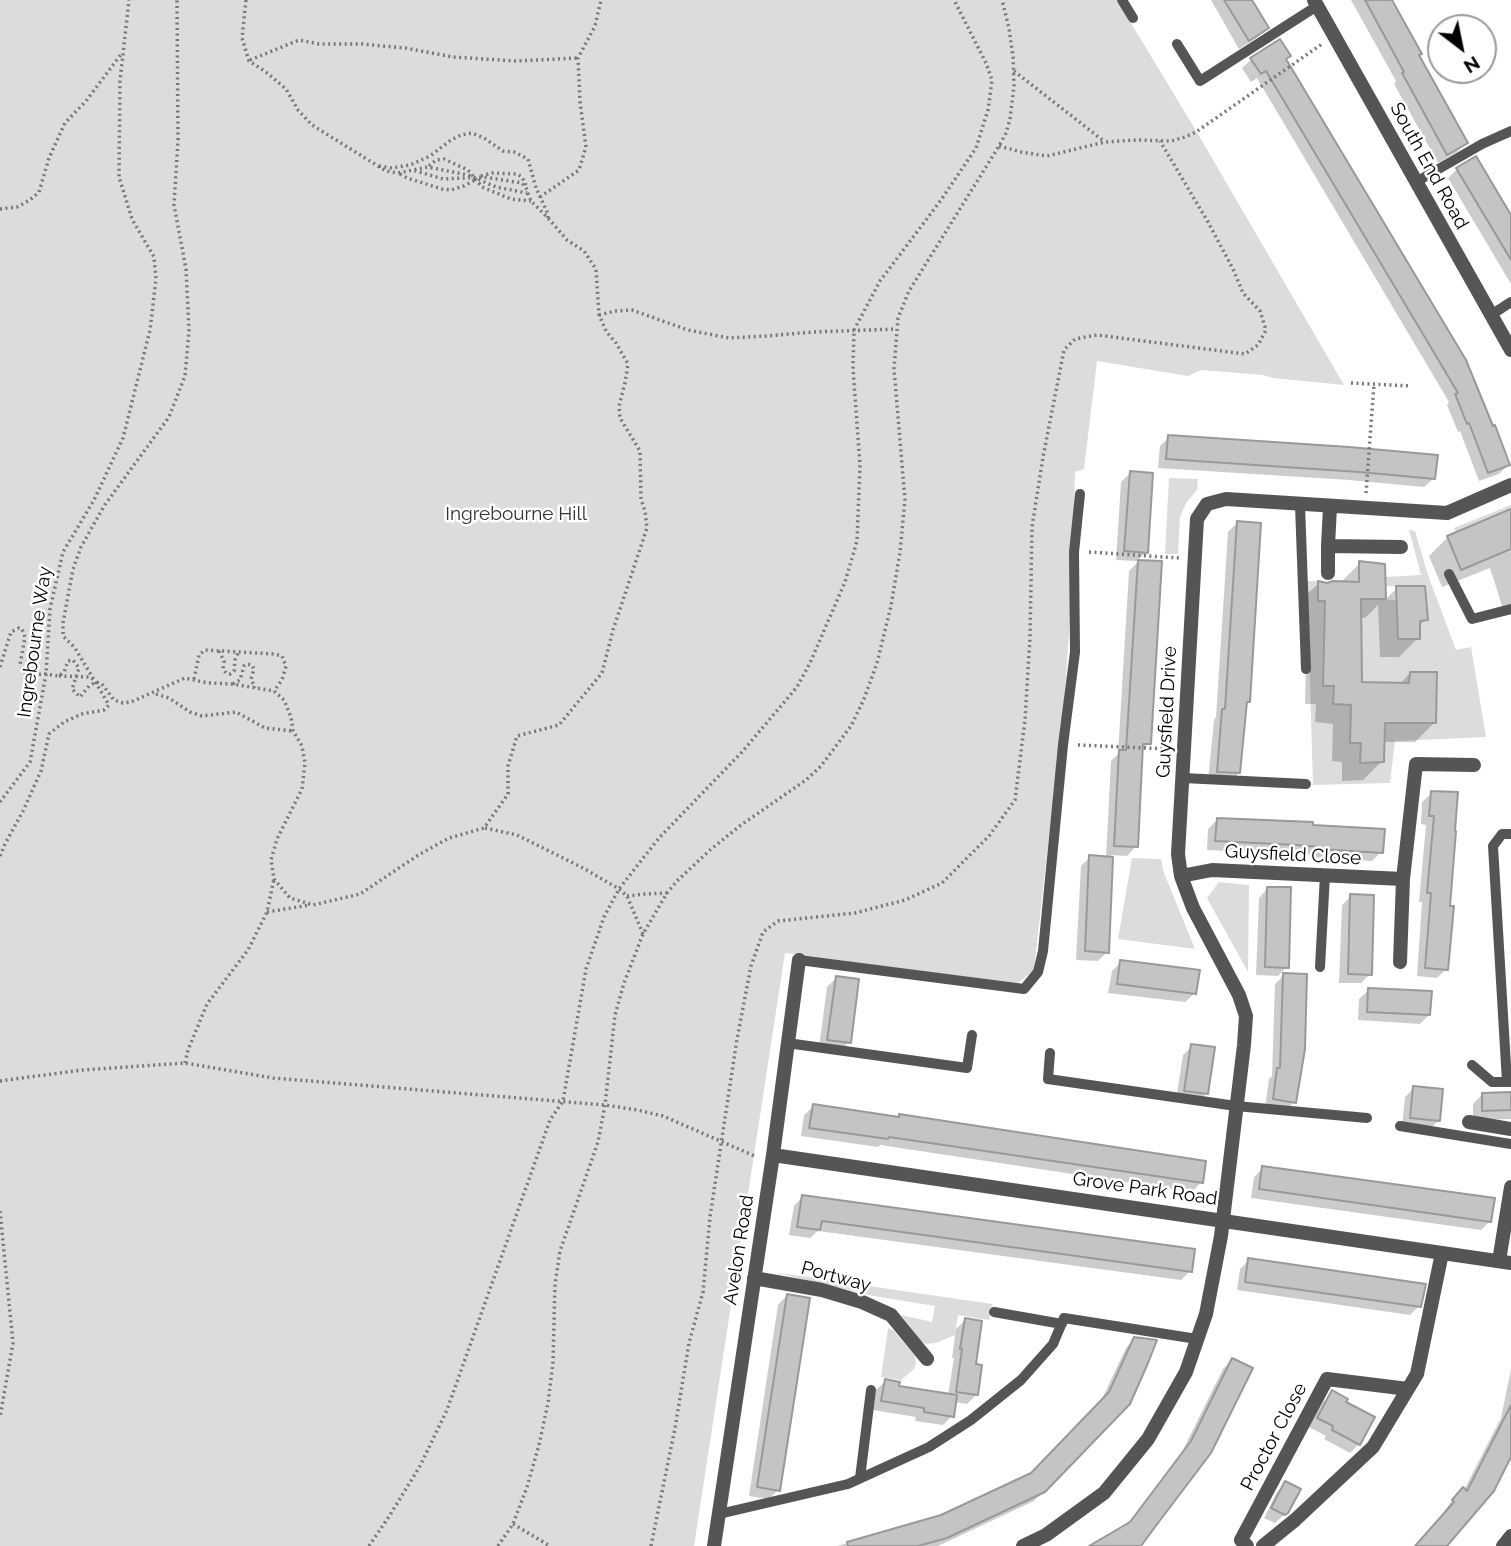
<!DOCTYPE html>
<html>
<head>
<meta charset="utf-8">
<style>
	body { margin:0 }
	#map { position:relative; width:1511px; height:1546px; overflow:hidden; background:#fff; font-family:Raleway,sans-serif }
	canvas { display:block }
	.north { position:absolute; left:1427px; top:14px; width:70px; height:70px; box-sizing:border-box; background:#fff; border:2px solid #999; border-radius:50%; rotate:148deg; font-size:19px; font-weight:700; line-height:28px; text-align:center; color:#000 }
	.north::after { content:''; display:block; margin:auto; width:24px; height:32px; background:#000; clip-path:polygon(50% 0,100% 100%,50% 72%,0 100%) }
</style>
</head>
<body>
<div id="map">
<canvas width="1511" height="1546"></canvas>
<div class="north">N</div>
</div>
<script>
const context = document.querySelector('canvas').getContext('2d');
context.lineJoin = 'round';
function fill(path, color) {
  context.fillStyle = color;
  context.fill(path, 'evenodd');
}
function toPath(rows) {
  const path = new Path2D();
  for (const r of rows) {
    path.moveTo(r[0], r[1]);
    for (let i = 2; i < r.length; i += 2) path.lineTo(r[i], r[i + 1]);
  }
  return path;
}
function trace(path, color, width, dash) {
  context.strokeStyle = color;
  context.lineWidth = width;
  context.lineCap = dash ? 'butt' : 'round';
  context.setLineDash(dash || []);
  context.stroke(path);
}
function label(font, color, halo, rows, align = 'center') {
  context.font = font + ' Raleway,sans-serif';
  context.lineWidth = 5;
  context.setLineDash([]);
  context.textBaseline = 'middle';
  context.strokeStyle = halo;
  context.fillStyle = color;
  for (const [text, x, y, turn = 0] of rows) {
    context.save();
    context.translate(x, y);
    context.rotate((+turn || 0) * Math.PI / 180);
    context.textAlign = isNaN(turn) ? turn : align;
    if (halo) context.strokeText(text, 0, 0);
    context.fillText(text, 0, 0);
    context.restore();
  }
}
fill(toPath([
	[0,0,1117,0,1198,134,1344,385,1273,378,1263,375,1201,370,1188,376,1097,361,1084,469,1075,472,1071,603,1065,692,1034,970,1017,984,785,953,694,1546,0,1546],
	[1169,478,1198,479,1197,490,1186,503,1180,517,1178,554,1165,554],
	[1511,505,1511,509,1456,532,1454,528],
	[1409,530,1415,531,1428,575,1456,650,1471,647,1486,737,1395,741,1390,783,1313,785,1307,581,1318,581,1318,601,1325,601,1323,685,1334,686,1333,704,1359,706,1351,743,1361,743,1360,763,1384,762,1386,706,1403,723,1436,723,1437,672,1410,672,1409,683,1362,682,1361,599,1397,600,1420,639,1420,621,1428,620,1425,587,1385,586,1385,577,1421,575],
	[1132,858,1161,859,1164,873,1195,949,1118,939],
	[1219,882,1249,885,1248,972,1207,898],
	[773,1272,992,1304,989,1320,958,1315,955,1335,936,1343,926,1344,922,1342,901,1315,932,1322,935,1306,874,1296],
	[888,1328,893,1330,915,1356,916,1363,914,1369,901,1380,881,1377]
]), '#dcdcdc');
fill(toPath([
	[1211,0,1250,0,1267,28,1258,37,1239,49],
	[1351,0,1390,0,1417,56,1466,143,1457,152,1438,163,1394,84,1396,81],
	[1252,59,1285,59,1508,465,1499,474,1479,481,1460,431,1458,432,1447,405,1449,402,1257,78,1251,82,1242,68],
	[1475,158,1511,217,1511,284,1448,178,1457,169],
	[1169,437,1434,478,1424,487,1349,480,1158,468,1160,446],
	[1130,473,1146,552,1137,561,1116,560,1121,482],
	[1511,511,1511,614,1505,615,1490,568,1442,587,1429,556,1448,537],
	[1237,523,1248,702,1245,705,1239,773,1230,782,1208,781,1214,720,1216,717,1228,532],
	[1138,562,1149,744,1141,751,1136,846,1127,856,1111,855,1107,952,1098,961,1076,960,1081,866,1090,857,1106,858,1111,761,1118,754,1129,571],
	[1360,563,1383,565,1384,601,1397,588,1426,619,1418,627,1418,638,1399,657,1380,657,1378,605,1365,618,1360,617,1361,684,1400,684,1410,673,1434,723,1415,742,1383,742,1382,761,1363,780,1342,781,1342,762,1332,761,1333,724,1315,722,1316,704,1305,704,1307,619,1300,601,1319,583,1327,584,1341,582],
	[1432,793,1449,907,1446,969,1437,978,1417,976,1422,902,1419,902,1426,825,1421,824,1422,802],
	[1217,820,1311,826,1381,852,1372,861,1311,857,1311,855,1207,850,1208,829],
	[1268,888,1287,967,1278,976,1256,975,1259,898],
	[1351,896,1370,974,1361,983,1339,983,1342,905],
	[1121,962,1195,993,1185,1002,1108,993,1112,971],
	[1284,975,1294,1102,1285,1111,1265,1108,1269,1079,1272,1076,1275,984],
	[836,978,849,1042,840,1051,819,1048,827,987],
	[1369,990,1429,1015,1420,1024,1358,1020,1359,999],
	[1192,1046,1206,1094,1197,1103,1176,1100,1183,1055],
	[1414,1088,1439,1120,1430,1129,1402,1127,1405,1097],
	[1483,1094,1511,1094,1511,1119,1473,1120,1473,1104],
	[814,1106,897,1118,900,1116,1201,1182,1192,1192,880,1145,878,1147,801,1136,804,1115],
	[1263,1168,1490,1221,1481,1230,1251,1198,1254,1177],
	[803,1196,1190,1271,1181,1280,818,1231,810,1238,789,1235,794,1206],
	[1249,1260,1419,1306,1410,1315,1237,1290,1240,1269],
	[787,1295,778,1490,769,1499,749,1496,778,1305],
	[965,1320,974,1365,976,1395,967,1404,954,1402,952,1416,943,1425,915,1421,916,1417,873,1410,876,1390,885,1381,897,1387,948,1395,954,1358,952,1358,956,1329],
	[1135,1338,1128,1403,1034,1501,938,1546,837,1546,942,1517,1031,1475,1100,1403,1126,1348],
	[1232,1360,1251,1369,1137,1546,1092,1546,1126,1526,1182,1452,1223,1369],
	[1511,1369,1511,1453,1444,1546,1416,1546,1447,1512,1445,1510,1454,1498,1464,1490,1501,1418],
	[1332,1393,1344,1403,1359,1444,1350,1453,1324,1439,1326,1436,1309,1427,1323,1402],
	[1286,1483,1287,1512,1275,1523,1264,1518,1277,1492]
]), '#0003');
const building = toPath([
	[1224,0,1252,0,1269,28,1249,41,1224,0],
	[1365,0,1392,0,1422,54,1419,55,1468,143,1447,155,1402,73,1404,72,1365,0],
	[1280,39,1291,56,1286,59,1466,360,1493,426,1495,425,1510,465,1488,473,1469,423,1467,424,1455,394,1458,393,1439,361,1266,71,1261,74,1250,58,1280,39],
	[1476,156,1511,215,1511,260,1456,168,1476,156],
	[1168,435,1349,447,1438,455,1435,479,1359,472,1166,459,1168,435],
	[1130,471,1153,473,1148,553,1124,551,1130,471],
	[1511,509,1511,549,1461,570,1447,536,1511,509],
	[1237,521,1261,523,1250,702,1247,702,1240,773,1217,772,1222,709,1225,709,1237,521],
	[1138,560,1162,561,1151,744,1143,744,1138,847,1114,846,1119,750,1126,750,1138,560],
	[1359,561,1385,564,1386,599,1361,599,1362,682,1409,683,1410,672,1437,672,1436,723,1385,723,1384,762,1360,763,1361,743,1350,743,1351,705,1333,704,1334,686,1323,686,1325,601,1318,601,1318,581,1327,583,1333,581,1359,582,1359,561],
	[1396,586,1425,586,1428,620,1420,621,1420,639,1398,639,1396,586],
	[1431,791,1458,792,1455,831,1456,831,1450,906,1454,906,1448,970,1425,968,1431,893,1427,893,1434,816,1429,816,1431,791],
	[1217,818,1313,822,1313,825,1385,829,1383,853,1319,849,1319,847,1296,845,1215,841,1217,818],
	[1089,855,1113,857,1109,953,1085,951,1089,855],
	[1267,887,1291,887,1289,968,1265,967,1267,887],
	[1350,894,1374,895,1372,975,1348,974,1350,894],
	[1120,960,1200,970,1196,994,1117,984,1120,960],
	[1283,973,1307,974,1305,1049,1296,1103,1273,1099,1277,1068,1280,1068,1283,973],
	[836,976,859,979,851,1043,827,1040,836,976],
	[1368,988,1432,991,1430,1015,1367,1012,1368,988],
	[1191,1044,1215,1047,1208,1094,1184,1091,1191,1044],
	[1413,1086,1443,1089,1440,1121,1410,1118,1413,1086],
	[1511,1092,1511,1110,1482,1111,1482,1093,1511,1092],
	[813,1104,899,1117,899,1114,1206,1161,1203,1183,889,1137,888,1139,809,1128,813,1104],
	[1262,1166,1495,1198,1491,1222,1259,1189,1262,1166],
	[802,1195,1195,1249,1192,1272,822,1221,820,1230,797,1227,802,1195],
	[1248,1258,1426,1284,1421,1307,1245,1282,1248,1258],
	[787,1294,810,1298,780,1491,757,1487,787,1294],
	[965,1318,982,1321,976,1364,982,1365,978,1395,956,1392,962,1349,960,1349,965,1318],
	[1134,1337,1157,1340,1148,1363,1130,1404,1045,1492,947,1538,918,1546,848,1546,847,1542,941,1515,1031,1473,1109,1392,1134,1337],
	[1232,1358,1253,1368,1211,1453,1155,1527,1141,1546,1089,1546,1130,1522,1191,1441,1232,1358],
	[885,1379,900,1382,899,1386,957,1395,954,1417,924,1412,924,1408,881,1401,885,1379],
	[1332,1390,1348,1399,1346,1402,1375,1417,1360,1445,1332,1430,1333,1426,1317,1418,1332,1390],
	[1511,1405,1511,1457,1494,1491,1447,1546,1415,1546,1454,1502,1452,1500,1463,1487,1467,1491,1511,1405],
	[1285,1481,1301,1489,1288,1513,1285,1515,1271,1508,1285,1481]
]);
fill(building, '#c4c4c4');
trace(building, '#999', 2);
trace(toPath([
	[246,0,242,38,249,61,266,72,286,89,298,110,312,125,386,171,398,173,428,167,468,175,496,187,527,193],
	[250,60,299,40,319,44,362,44,405,48,453,57,516,61,578,58],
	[1014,71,1105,142],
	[999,146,1021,152,1047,156,1105,142,1136,140,1171,141,1185,137,1196,132,1322,44],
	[379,166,392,168,410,165,430,156,451,140,461,135,472,133,484,138,503,151,514,152,528,159,536,188,548,214,548,218],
	[429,166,436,160,444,159,468,170,482,187,489,190,511,199,531,201],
	[400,174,407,178,442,189,451,190,464,186,475,180],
	[481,176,492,173,517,174,522,177,526,185],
	[540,197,579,170,586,147,580,102,578,58,595,26,601,0],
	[0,209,17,207,30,200,39,192,49,158,65,123,86,101,122,53],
	[599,315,615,311,632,310,688,330,729,338,766,336,814,332,896,329],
	[1351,383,1411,386],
	[1366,493,1374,384],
	[1089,552,1179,558],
	[219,651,224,661,223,669,226,673,230,674,234,671,235,660,238,653],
	[0,667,11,632,19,628,22,629,25,637,20,665,24,671,27,675,46,674,59,676,64,672,68,661,73,660,79,668,72,689,80,697,89,686,96,682,102,684,114,700,123,703,131,702,185,678,208,683,233,684,274,691,284,700,291,717,293,731,302,746,305,763,302,789,277,839,271,860,274,879,290,898,313,905,360,894,420,854,449,838,484,828,508,794,508,766,517,736,559,725,602,673,613,630,647,528,645,511,641,499,640,451,620,418,619,406,625,383,628,364,616,343,606,331,599,315,596,269,584,251,567,240,548,218,531,201,526,188,522,183,484,177,443,179,413,170],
	[59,676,90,677,94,680],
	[194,679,199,655,205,650,274,654,282,656,286,666,282,680,274,691],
	[233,684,240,680,244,666,247,664,252,665,254,669,251,679,255,688],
	[156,694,169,698,190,712,202,716,236,712,265,728,293,731],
	[1078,745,1168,749],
	[0,802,30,762,46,674,50,609,63,552,94,500,123,438,150,330,156,279,154,257,132,219,119,177,120,81,129,0],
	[485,828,517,835,585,869,619,889,627,896,643,934],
	[0,856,5,844,23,811,41,771,49,734,64,722,82,714,104,710,109,705,75,648,63,636,63,623,73,569,81,547,104,506,169,417,185,376,189,331,186,269,174,205,178,140,177,0],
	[627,896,645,894,667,893],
	[267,912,310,905],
	[185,1063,188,1050,207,1004,248,950,267,912,274,879],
	[0,1081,82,1070,185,1063,273,1078,605,1105,637,1110,663,1116,757,1157],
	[0,1211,13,1343,0,1417],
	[513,1524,550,1546],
	[369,1546,390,1515,420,1466,447,1410,550,1120,563,1101,586,969,604,917,619,889,659,838,742,752,797,687,810,663,845,582,857,541,860,465,853,369,854,330,880,281,941,200,976,148,988,110,992,80,986,63,954,0],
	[498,1546,513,1524,527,1487,539,1445,548,1403,553,1362,555,1284,560,1251,598,1142,605,1105,615,1015,624,983,643,934,667,893,677,881,710,850,741,825,806,780,821,766,851,726,864,699,877,663,891,606,900,552,905,500,894,369,898,318,909,291,999,146,1006,133,1010,119,1014,86,1013,57,1009,28,1002,0],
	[651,1546,675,1428,689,1343,703,1292,710,1217,737,1039,751,966,763,932,778,921,855,913,905,900,942,883,989,836,1015,800,1025,720,1030,638,1032,527,1043,457,1064,350,1075,339,1097,335,1245,354,1258,345,1266,330,1260,311,1243,293,1233,269,1208,222,1160,141]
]), '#777', 3.5, [2, 3.5]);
trace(toPath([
	[1122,0,1133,18],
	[1177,44,1200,81,1317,6],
	[1416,182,1482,144,1511,131],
	[1491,315,1511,302],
	[1300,505,1306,669],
	[1449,574,1472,619,1511,609],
	[1183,778,1306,784],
	[1511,834,1502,834,1493,846,1507,1082,1511,1082],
	[799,960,1024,989,1038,972,1043,951,1063,745,1075,652,1074,552,1080,494],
	[1320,967,1325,875],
	[787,1043,967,1068,972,1035],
	[1050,1053,1048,1079,1236,1106,1367,1118],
	[1472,1065,1492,1082,1507,1082],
	[1400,1126,1511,1144],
	[994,1312,1062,1324],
	[860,1478,871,1390],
	[719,1514,848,1484,929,1447,971,1420,1021,1380,1053,1344,1064,1318,1197,1339]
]), '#555', 10);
trace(toPath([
	[1330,507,1328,546,1401,547],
	[1328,546,1328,573],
	[1181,876,1212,870,1403,879],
	[1400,962,1403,879,1416,764,1474,765],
	[1469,1122,1511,1129],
	[773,1155,1511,1263],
	[1499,1261,1511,1187],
	[754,1278,822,1290,862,1302,891,1315,927,1359],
	[714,1546,773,1155,799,960],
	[1023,1546,1046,1535,1104,1493,1148,1439,1186,1372,1206,1314,1221,1236,1244,1045,1246,1016,1239,995,1193,908,1181,876,1178,854,1197,519,1207,504,1226,499,1447,513,1511,485],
	[1247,1546,1241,1540,1327,1379,1408,1389],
	[1263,1546,1295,1520,1373,1447,1417,1374,1442,1253]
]), '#555', 14);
trace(toPath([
	[1314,0,1511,350],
	[1503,1546,1511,1536]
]), '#555', 14);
label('19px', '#000', '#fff', [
	["South End Road",1429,166,61],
	["Ingrebourne Way",35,642,-82],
	["Guysfield Drive",1167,712,-87],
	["Guysfield Close",1293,855,3],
	["Grove Park Road",1145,1189,8],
	["Avelon Road",739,1250,-81],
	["Portway",836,1277,15],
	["Proctor Close",1274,1437,-62]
]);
label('19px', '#333', '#fff', [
	["Ingrebourne Hill",516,514]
]);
</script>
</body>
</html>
